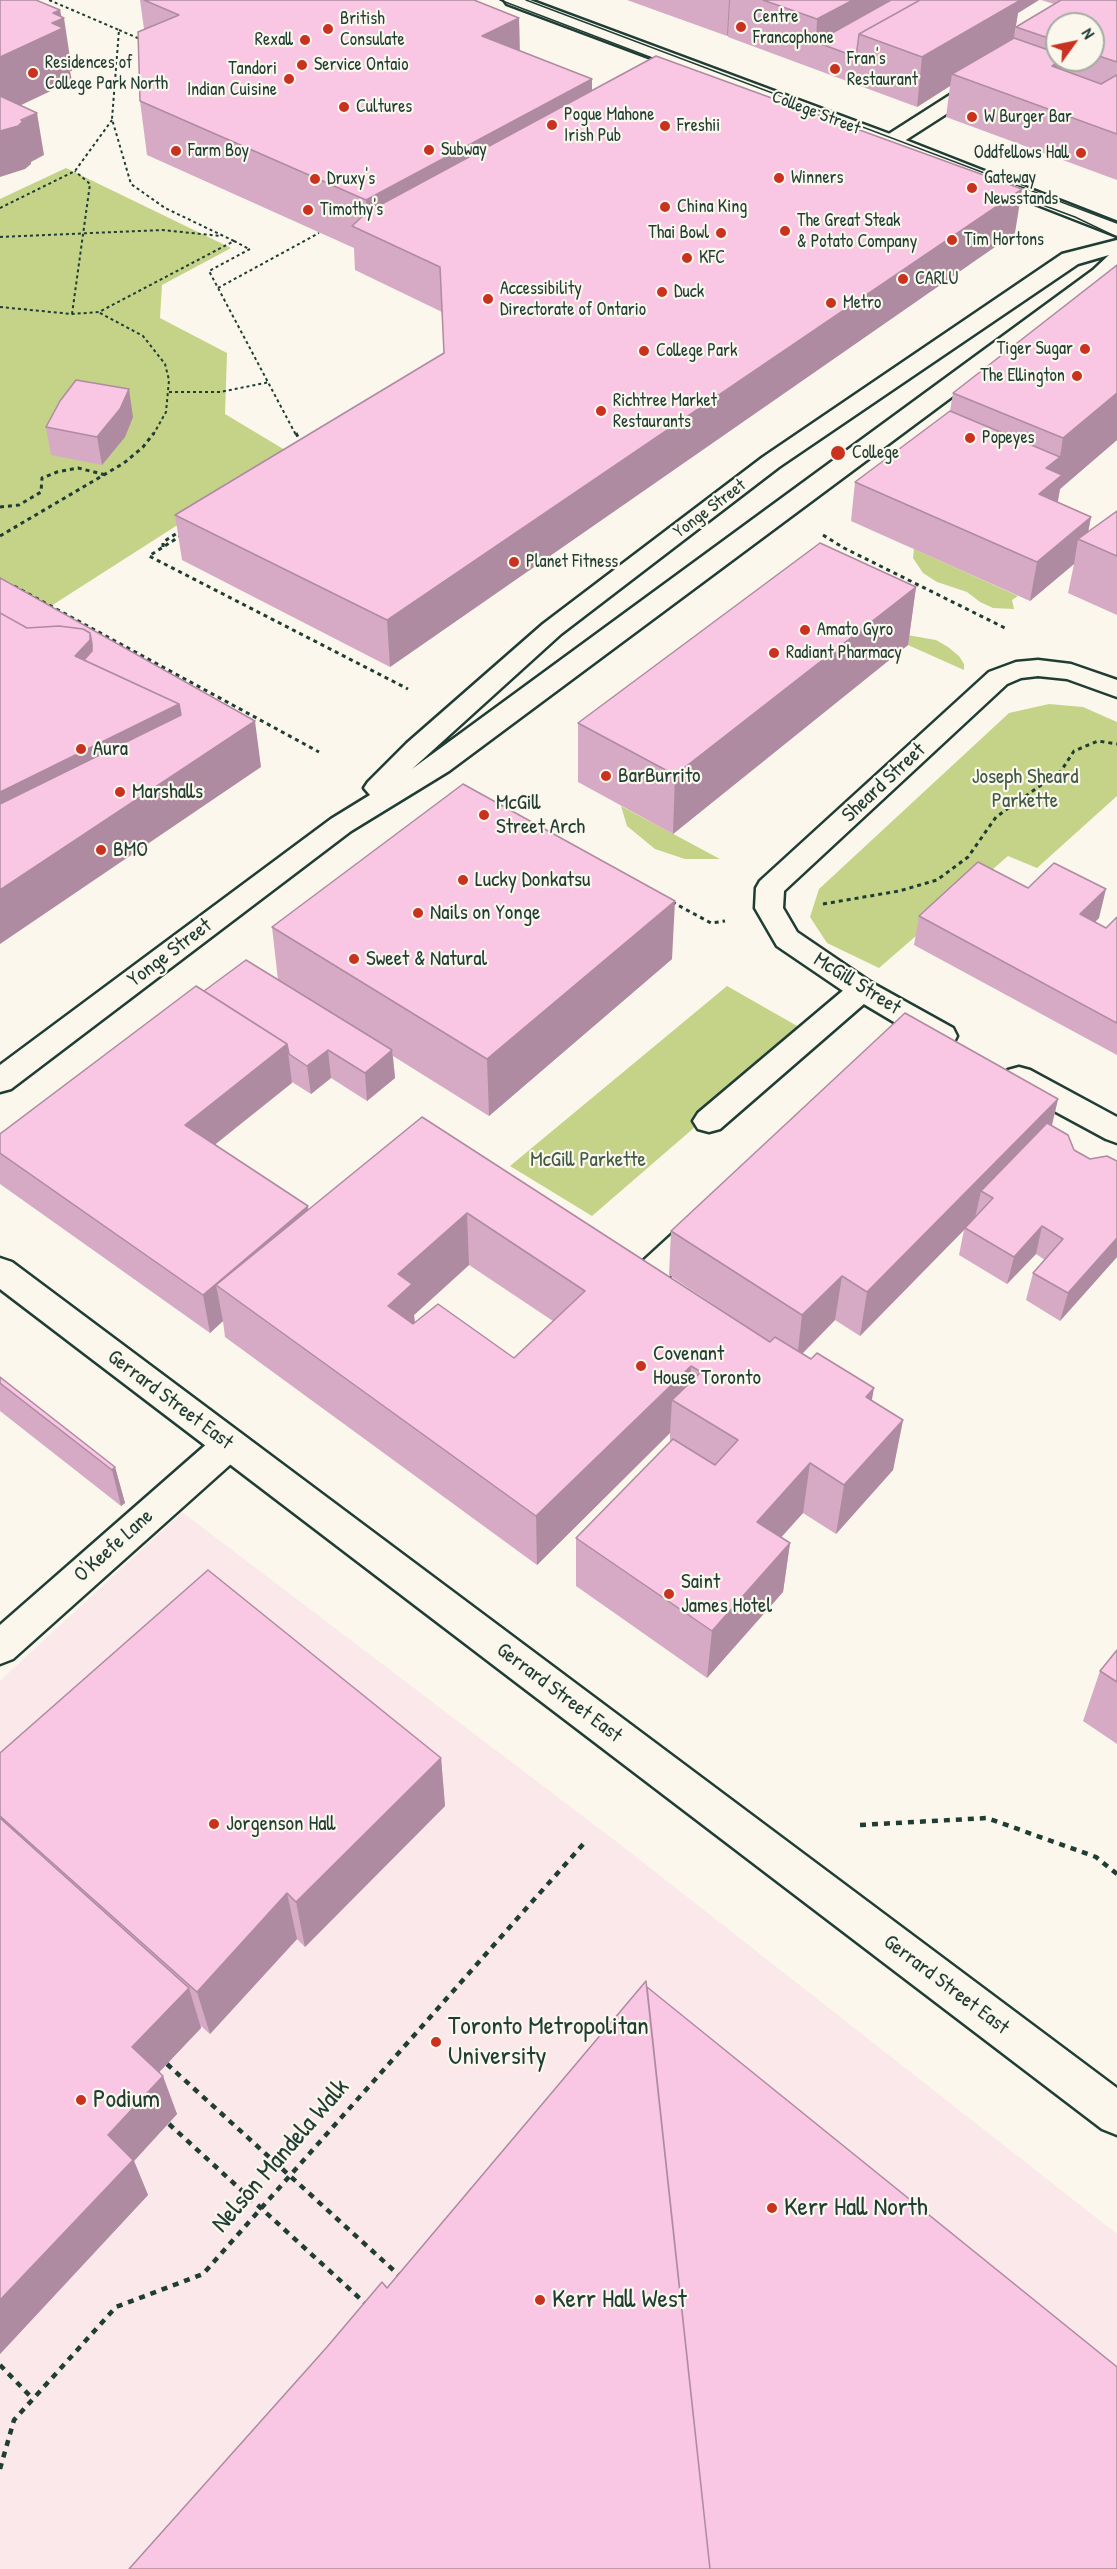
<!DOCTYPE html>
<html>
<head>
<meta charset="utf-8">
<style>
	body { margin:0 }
	#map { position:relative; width:1117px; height:2569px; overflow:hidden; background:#fbf7ec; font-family:"Patrick Hand",sans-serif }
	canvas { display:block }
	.north { position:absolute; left:1045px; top:12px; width:60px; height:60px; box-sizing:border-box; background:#fbf7ec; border:2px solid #a3ada2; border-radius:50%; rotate:57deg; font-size:16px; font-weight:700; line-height:24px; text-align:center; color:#1f3d34 }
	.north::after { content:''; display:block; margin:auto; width:21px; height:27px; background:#c8321e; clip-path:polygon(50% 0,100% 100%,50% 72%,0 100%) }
</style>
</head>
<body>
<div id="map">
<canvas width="1117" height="2569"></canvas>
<div class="north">N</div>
</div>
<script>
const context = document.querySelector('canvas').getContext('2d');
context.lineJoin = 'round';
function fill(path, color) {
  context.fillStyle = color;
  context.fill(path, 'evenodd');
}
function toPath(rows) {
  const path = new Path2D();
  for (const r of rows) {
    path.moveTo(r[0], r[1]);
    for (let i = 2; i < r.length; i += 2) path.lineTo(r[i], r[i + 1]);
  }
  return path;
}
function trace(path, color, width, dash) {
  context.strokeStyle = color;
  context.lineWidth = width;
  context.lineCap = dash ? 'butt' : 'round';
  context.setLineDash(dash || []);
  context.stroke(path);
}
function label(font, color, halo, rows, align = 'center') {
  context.font = font + ' "Patrick Hand",sans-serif';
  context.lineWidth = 4.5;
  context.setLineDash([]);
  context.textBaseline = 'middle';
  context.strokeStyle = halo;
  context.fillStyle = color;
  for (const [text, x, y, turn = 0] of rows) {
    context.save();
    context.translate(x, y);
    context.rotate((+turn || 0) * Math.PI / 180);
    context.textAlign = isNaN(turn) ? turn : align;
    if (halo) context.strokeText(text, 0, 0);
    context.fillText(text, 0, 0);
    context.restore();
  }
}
fill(toPath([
	[182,1512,626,1849,1117,2234,1117,2569,0,2569,0,1681]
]), '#fae8ea');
fill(toPath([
	[66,168,231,248,162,285,160,318,227,353,225,414,290,453,26,622,0,609,0,199],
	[914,549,1018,596,1012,600,1014,609,993,608,980,602,967,592,937,582,923,573,913,558],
	[907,635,936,640,948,647,959,656,964,664,964,670,890,637],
	[1049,704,1083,707,1117,722,1117,796,1037,868,1008,856,879,968,827,943,810,917,819,889,1009,713],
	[621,806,720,859,685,859,655,849,627,826],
	[727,986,806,1031,592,1216,510,1166]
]), '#c4d388');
const service = toPath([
	[1057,29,1057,43,898,145,891,147,884,145,881,141,884,137,1050,31,1057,29],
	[862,980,872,983,877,990,872,997,720,1129,709,1132,698,1129,693,1121,698,1113,852,983,862,980],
	[703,1213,714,1216,719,1225,714,1234,639,1305,627,1309,612,1303,607,1294,612,1285,620,1282,692,1216,703,1213],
	[229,1431,241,1435,246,1445,241,1455,13,1659,0,1664,0,1625,217,1435,229,1431]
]);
const minor = toPath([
	[1038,660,1071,664,1117,680,1117,697,1067,679,1038,676,1021,678,1007,684,784,891,783,908,797,932,872,983,953,1028,957,1036,953,1044,942,1047,931,1044,852,997,777,946,755,908,756,888,760,881,989,672,1016,662,1038,660],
	[1019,1067,1030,1070,1117,1117,1117,1143,1106,1139,1008,1086,1004,1078,1008,1070,1019,1067]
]);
const tertiary = toPath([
	[0,1258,12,1262,1117,2088,1117,2135,1102,2129,0,1289,0,1258]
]);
const secondary = toPath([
	[504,0,530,0,898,137,1117,223,1117,236,884,145,507,4,504,0]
]);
const primary = toPath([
	[1117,240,1117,271,1109,280,449,771,351,831,11,1089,0,1092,0,1065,331,819,370,795,364,788,368,782,407,743,543,624,763,457,1062,254,1117,240],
	[1109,255,1093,270,412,769,561,634,779,467,1078,264,1109,255]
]);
trace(service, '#1f3d34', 5);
trace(minor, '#1f3d34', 5);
trace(tertiary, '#1f3d34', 5);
trace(secondary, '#1f3d34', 5);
trace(primary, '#1f3d34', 5);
trace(toPath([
	[119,30,140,39],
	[0,208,75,171,112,120],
	[0,237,162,230,221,236],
	[234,241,249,249],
	[250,249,209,271,296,435],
	[218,288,319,233],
	[0,307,72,314,99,312,234,241,165,208,131,184,112,119,119,30,49,0],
	[100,313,143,336,165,364,169,380,166,412,153,435],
	[72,314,90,184,75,171],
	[169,392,220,392,270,382]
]), '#1f3d34', 2, [3, 3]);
trace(toPath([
	[296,433,301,443],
	[0,507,19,505,41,492,42,478,57,472,78,468,106,475],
	[182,535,149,556,408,689],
	[823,535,844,548,1005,628],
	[0,536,124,463,143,447,154,433],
	[163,547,163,542,182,530],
	[14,586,319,752],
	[672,902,711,923,725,921],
	[823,904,899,891,937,880,968,857,996,817,1061,771,1074,751,1098,741,1117,744]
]), '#1f3d34', 3, [4, 4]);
trace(toPath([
	[860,1825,987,1818,1096,1857,1117,1874],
	[169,2124,367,2305],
	[0,2365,33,2399],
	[0,2469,14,2420,116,2307,203,2274,585,1842]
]), '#1f3d34', 4.5, [6, 6]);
fill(service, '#fbf7ec');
fill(minor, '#fbf7ec');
fill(tertiary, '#fbf7ec');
fill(secondary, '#fbf7ec');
fill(primary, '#fbf7ec');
trace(toPath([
	[500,0,668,64],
	[526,0,1117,223],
	[1005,191,1075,217,1117,237]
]), '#1f3d34', 1.5);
trace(toPath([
	[167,2064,401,2277]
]), '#1f3d34', 4.5, [6, 6]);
fill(toPath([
	[140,0,477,0,477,1,519,18,520,51,592,79,592,90,1015,233,390,667,182,560,175,515,444,354,442,312,355,270,354,248,147,155,140,101,144,29],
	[627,0,1039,0,1018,13,1014,38,1016,27,1054,4,1041,0,1117,0,1117,180,946,117,950,86,917,107,728,37,728,35,727,36],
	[1057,24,1093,24,1093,60,1057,60],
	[1117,265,1117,440,1060,489,1058,502,1091,517,1088,532,1117,511,1117,615,1068,593,1074,564,1030,601,851,521,855,482,950,411,953,393],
	[133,417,125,437,102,465,51,455,46,427],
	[916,587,908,645,673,834,578,782,578,723],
	[1028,888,1099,918,1095,922,1106,928,1117,917,1117,1055,914,945,919,916],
	[272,927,672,959,489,1116,393,1056,395,1078,367,1101,331,1078,311,1094,292,1082,215,1144,309,1210,422,1117,770,1342,669,1275,671,1231,1058,1099,1052,1126,1074,1150,1090,1159,1117,1161,1117,1257,1060,1321,1026,1300,1033,1273,1045,1260,1036,1254,1007,1284,959,1255,964,1230,860,1336,835,1320,802,1354,872,1401,903,1420,893,1470,836,1534,803,1513,781,1537,790,1543,783,1592,707,1678,576,1586,576,1538,670,1442,670,1433,537,1565,225,1337,223,1321,210,1333,0,1184,0,1134,204,991,278,980],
	[469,1265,553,1321,514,1358,415,1323,414,1315],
	[0,1377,115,1467,125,1503,121,1506,0,1411],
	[1117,1650,1117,1744,1083,1721,1100,1671],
	[0,1753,441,1758,445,1806,305,1947,297,1939,210,2034,201,2026,201,2028,159,2072,177,2114,134,2161,148,2195,0,2354]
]), '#d6aac4');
fill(toPath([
	[729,0,730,0,728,35,727,36],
	[853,0,912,0,859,34,816,42,817,19],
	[1006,0,1039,0,1018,13,1012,49,952,74,950,86,917,107,922,57],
	[60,10,62,19,64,18,72,71,70,71,72,81,0,115,0,57,52,23,53,13],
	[519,18,520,70,482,36],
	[1062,60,1067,60,1060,99,1052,66],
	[592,79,592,133,368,233,366,200],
	[37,113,44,155,31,162,31,164,25,169,0,177,0,131],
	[1022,189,1015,233,390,667,387,620],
	[129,389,133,417,125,437,102,465,97,437],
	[1117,393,1117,440,1060,489,1055,514,1039,494,1046,468,1060,457,1063,438],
	[1091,517,1086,543,1078,539,1074,564,1030,601,1037,562],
	[916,587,908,645,673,834,675,775],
	[90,633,98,676,75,656],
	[179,704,188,761,0,856,0,792],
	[255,721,261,767,0,944,0,890],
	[1106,889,1099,918,1073,943,1080,914],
	[675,901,672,959,489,1116,487,1059],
	[287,1044,292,1083,192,1163,185,1125],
	[328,1050,331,1078,311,1094,307,1066],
	[392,1050,395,1078,367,1101,365,1073],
	[1058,1099,1047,1144,993,1198,981,1191,975,1218,965,1228,964,1230,860,1336,867,1292],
	[308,1206,313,1243,216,1285,223,1321,210,1333,203,1295],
	[467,1213,469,1265,414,1315,416,1336,388,1306,398,1274],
	[1042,1226,1036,1254,1007,1284,1014,1257],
	[1117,1238,1117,1257,1060,1321,1068,1293],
	[842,1276,835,1320,797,1359,802,1315],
	[691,1366,688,1410,672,1400,670,1433,537,1565,536,1516],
	[874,1388,865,1439,866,1397],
	[903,1420,893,1470,836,1534,844,1485],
	[810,1463,803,1513,752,1570,757,1522],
	[115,1467,125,1503,121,1506,112,1470],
	[790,1543,783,1592,707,1678,712,1631],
	[441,1758,445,1806,305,1947,296,1902],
	[287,1893,297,1939,210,2034,197,1992],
	[189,1988,201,2028,147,2085,132,2047],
	[163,2076,177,2114,134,2161,148,2195,0,2354,0,2300,108,2135]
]), '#ae8ba0');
const building = toPath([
	[0,0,36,0,60,10,53,13,64,18,52,23,63,28,0,57,0,0],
	[144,0,474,0,519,18,482,36,592,79,366,200,140,101,138,32,179,15,144,0],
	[763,0,853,0,817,19,763,0],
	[891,0,920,0,859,34,856,57,816,42,891,0],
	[920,0,1018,0,1019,1,922,57,859,34,920,0],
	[1061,0,1117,0,1117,62,1093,54,1093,24,1057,24,1057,41,1016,27,1061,0],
	[1014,38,1057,53,1057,60,1062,60,1052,66,1101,84,1117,75,1117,134,952,74,1014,38],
	[656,56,1022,189,387,620,175,515,444,353,440,267,352,226,367,212,656,56],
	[0,96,37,113,21,120,23,121,18,126,0,131,0,96],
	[1117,265,1117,393,1063,438,953,393,1117,265],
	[76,380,129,389,120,409,97,437,46,427,60,401,76,380],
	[950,411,1060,457,1046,468,1062,475,1039,494,1091,517,1037,562,855,482,950,411],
	[1117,511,1117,556,1078,539,1117,511],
	[820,543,916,587,675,775,578,723,820,543],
	[0,578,255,721,0,890,0,804,181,715,179,704,84,660,92,651,92,644,90,633,83,629,59,626,27,628,0,613,0,578],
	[0,613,27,628,59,626,83,629,90,633,90,640,75,656,179,704,0,792,0,613],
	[463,784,675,901,487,1059,272,927,463,784],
	[978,862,1028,888,1054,863,1106,889,1080,914,1106,928,1117,917,1117,1023,919,916,978,862],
	[246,960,392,1050,365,1073,328,1050,307,1066,289,1054,287,1044,204,991,246,960],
	[196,986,287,1044,185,1125,308,1206,203,1295,0,1153,0,1134,196,986],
	[905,1013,1058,1099,867,1292,842,1276,802,1315,671,1231,905,1013],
	[422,1117,770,1342,775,1337,811,1359,817,1353,874,1388,866,1397,903,1420,844,1485,810,1463,757,1522,790,1543,712,1631,576,1538,673,1439,715,1465,738,1440,672,1400,701,1372,691,1366,536,1516,216,1285,422,1117],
	[467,1213,585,1291,514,1358,438,1304,413,1324,388,1306,412,1284,398,1274,467,1213],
	[1047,1123,1068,1135,1074,1150,1090,1159,1107,1156,1117,1161,1117,1238,1068,1293,1033,1273,1063,1239,1042,1226,1014,1257,965,1228,993,1198,981,1191,1047,1123],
	[0,1377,115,1467,112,1470,0,1383,0,1377],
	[208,1570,441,1758,296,1902,287,1893,197,1992,0,1816,0,1753,208,1570],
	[1117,1650,1117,1682,1100,1671,1117,1650],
	[0,1818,189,1988,132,2047,163,2076,108,2135,133,2160,0,2300,0,1818],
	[646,1981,710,2569,129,2569,327,2347,382,2282,387,2288,646,1981],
	[647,1987,1117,2367,1117,2569,710,2569,647,1987]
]);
fill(building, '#f9c6e4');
trace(building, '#ae8ba0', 1.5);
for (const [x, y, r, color] of [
	[741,27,6,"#c8321e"],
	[328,29,6,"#c8321e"],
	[305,40,6,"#c8321e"],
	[302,65,6,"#c8321e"],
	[835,69,6,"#c8321e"],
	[33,73,6,"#c8321e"],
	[289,79,6,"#c8321e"],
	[344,107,6,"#c8321e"],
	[972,117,6,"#c8321e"],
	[552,125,6,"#c8321e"],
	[665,126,6,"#c8321e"],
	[429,150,6,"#c8321e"],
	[176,151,6,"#c8321e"],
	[1081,153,6,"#c8321e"],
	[779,178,6,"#c8321e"],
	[315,179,6,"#c8321e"],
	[972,188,6,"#c8321e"],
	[665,207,6,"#c8321e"],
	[308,210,6,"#c8321e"],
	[785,231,6,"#c8321e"],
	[721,233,6,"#c8321e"],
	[952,240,6,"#c8321e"],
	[687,258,6,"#c8321e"],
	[903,279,6,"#c8321e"],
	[662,292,6,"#c8321e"],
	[488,299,6,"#c8321e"],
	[831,303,6,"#c8321e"],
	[1085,349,6,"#c8321e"],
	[644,351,6,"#c8321e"],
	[1077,376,6,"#c8321e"],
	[601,411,6,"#c8321e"],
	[970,438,6,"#c8321e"],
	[838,453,8,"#c8321e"],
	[514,562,6,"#c8321e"],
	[805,630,6,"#c8321e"],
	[774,653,6,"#c8321e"],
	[81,749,6,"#c8321e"],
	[606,776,6,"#c8321e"],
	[120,792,6,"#c8321e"],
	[484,815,6,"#c8321e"],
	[101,850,6,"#c8321e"],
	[463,880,6,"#c8321e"],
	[418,913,6,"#c8321e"],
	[354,959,6,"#c8321e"],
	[641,1366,6,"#c8321e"],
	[669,1594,6,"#c8321e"],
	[214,1824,6,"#c8321e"],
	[436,2042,6,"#c8321e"],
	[81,2100,6,"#c8321e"],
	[772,2208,6,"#c8321e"],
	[540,2300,6,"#c8321e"]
]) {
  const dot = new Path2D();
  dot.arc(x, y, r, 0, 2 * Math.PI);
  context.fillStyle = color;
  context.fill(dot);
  trace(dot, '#fbf7ec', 2);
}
label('18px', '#1f3d34', '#fbf7ec', [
	["Centre",753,17],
	["Francophone",753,38],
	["British",340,19],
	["Consulate",340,40],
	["Rexall",293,40,"right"],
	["Fran's",847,59],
	["Restaurant",847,80],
	["Residences of",45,63],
	["College Park North",45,84],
	["Service Ontaio",314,65],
	["Tandori",277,69,"right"],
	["Indian Cuisine",277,90,"right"],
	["Cultures",356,107],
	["Pogue Mahone",564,115],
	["Irish Pub",564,136],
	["W Burger Bar",984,117],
	["Freshii",677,126],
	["Subway",441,150],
	["Farm Boy",188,151],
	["Oddfellows Hall",1069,153,"right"],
	["Winners",791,178],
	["Gateway",984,178],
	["Newsstands",984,199],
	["Druxy's",327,179],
	["China King",677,207],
	["Timothy's",320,210],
	["The Great Steak",797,221],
	["& Potato Company",797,242],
	["Thai Bowl",709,233,"right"],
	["Tim Hortons",964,240],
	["KFC",699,258],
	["CARLU",915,279],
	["Accessibility",500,289],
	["Directorate of Ontario",500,310],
	["Duck",674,292],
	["Metro",843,303],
	["Tiger Sugar",1073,349,"right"],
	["College Park",656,351],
	["The Ellington",1065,376,"right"],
	["Richtree Market",613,401],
	["Restaurants",613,422],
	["Popeyes",982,438],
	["College",852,453],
	["Planet Fitness",526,562],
	["Amato Gyro",817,630],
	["Radiant Pharmacy",786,653]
], 'left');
label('18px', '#1f3d34', '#fbf7ec', [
	["College Street",816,113,21],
	["Yonge Street",710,509,-37]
]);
label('21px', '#1f3d34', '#fbf7ec', [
	["Aura",93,749],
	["BarBurrito",618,776],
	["Marshalls",132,792],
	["McGill",496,803],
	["Street Arch",496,827],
	["BMO",113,850],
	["Lucky Donkatsu",475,880],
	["Nails on Yonge",430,913],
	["Sweet & Natural",366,959],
	["Covenant",653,1354],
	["House Toronto",653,1378],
	["Saint",681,1582],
	["James Hotel",681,1606],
	["Jorgenson Hall",226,1824]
], 'left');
label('21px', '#405b45', '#fbf7ec', [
	["Joseph Sheard",1025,777],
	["Parkette",1025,801],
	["McGill Parkette",588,1160]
]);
label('21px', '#1f3d34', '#fbf7ec', [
	["Sheard Street",884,783,-43],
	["Yonge Street",170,953,-37],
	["McGill Street",857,984,32],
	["Gerrard Street East",170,1400,37],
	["O'Keefe Lane",114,1546,-42],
	["Gerrard Street East",559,1693,37],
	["Gerrard Street East",946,1985,37]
]);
label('26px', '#1f3d34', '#fbf7ec', [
	["Toronto Metropolitan",448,2027],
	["University",448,2057],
	["Podium",93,2100],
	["Kerr Hall North",784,2208],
	["Kerr Hall West",552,2300]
], 'left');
label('26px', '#1f3d34', '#fbf7ec', [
	["Nelson Mandela Walk",281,2156,-49]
]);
</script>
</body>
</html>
